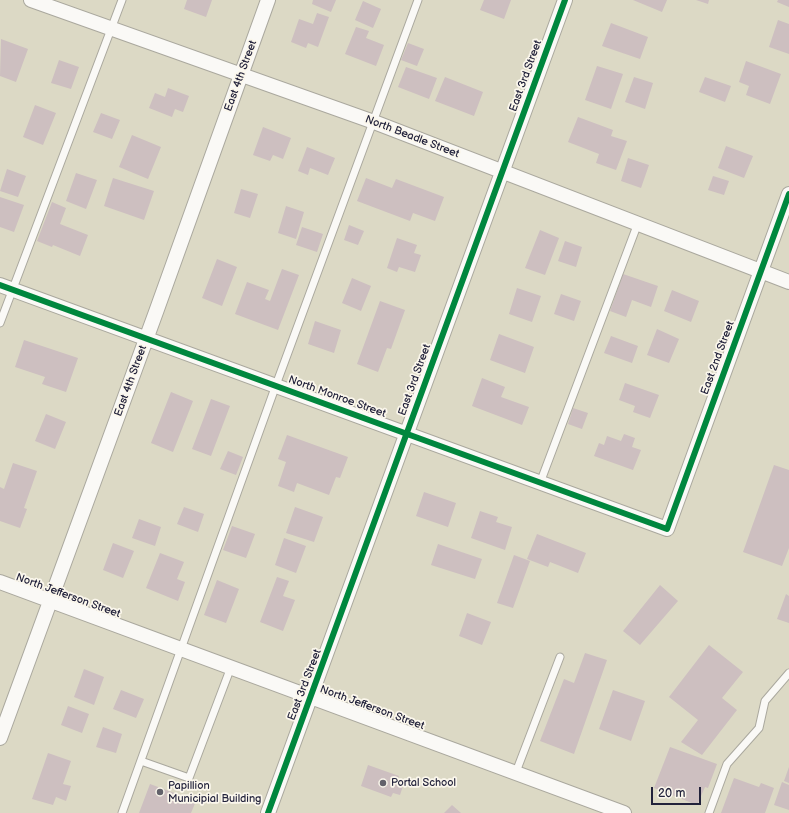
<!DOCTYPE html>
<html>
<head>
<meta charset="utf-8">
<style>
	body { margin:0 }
	#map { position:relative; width:789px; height:813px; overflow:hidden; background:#dcd9c5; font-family:"Balsamiq Sans",sans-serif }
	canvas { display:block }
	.scale { position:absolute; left:651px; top:787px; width:50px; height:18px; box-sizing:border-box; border:2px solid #22223b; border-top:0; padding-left:5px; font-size:12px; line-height:14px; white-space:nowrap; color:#22223b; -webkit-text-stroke:3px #fbf7ec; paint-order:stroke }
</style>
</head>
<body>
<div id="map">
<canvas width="789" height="813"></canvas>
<div class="scale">20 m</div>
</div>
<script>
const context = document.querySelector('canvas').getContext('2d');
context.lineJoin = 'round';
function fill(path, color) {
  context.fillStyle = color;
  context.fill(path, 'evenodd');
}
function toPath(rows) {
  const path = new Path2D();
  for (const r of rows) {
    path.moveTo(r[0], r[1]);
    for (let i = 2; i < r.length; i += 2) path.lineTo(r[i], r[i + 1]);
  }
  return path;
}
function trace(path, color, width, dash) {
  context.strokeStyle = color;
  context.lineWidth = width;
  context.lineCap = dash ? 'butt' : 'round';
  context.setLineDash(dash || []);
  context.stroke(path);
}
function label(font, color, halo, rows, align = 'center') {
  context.font = font + ' "Balsamiq Sans",sans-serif';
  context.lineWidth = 3.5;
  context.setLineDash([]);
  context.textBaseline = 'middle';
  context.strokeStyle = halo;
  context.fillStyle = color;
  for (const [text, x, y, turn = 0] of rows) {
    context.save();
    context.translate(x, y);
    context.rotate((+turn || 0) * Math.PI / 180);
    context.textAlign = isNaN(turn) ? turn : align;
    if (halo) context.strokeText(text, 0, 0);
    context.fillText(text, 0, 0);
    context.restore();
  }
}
fill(toPath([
	[187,0,212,0,206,17,184,9],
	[313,0,336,0,331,12,312,4],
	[484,0,511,0,504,19,480,10],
	[633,0,667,0,662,12],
	[696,0,709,0,708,4],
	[778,0,789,0,789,7,777,2],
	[363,1,381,9,373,28,355,20],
	[317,13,329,17,318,47,308,43,306,48,291,42,299,19,313,24],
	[778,20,789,24,789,54,769,47],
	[611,23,648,37,640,59,602,46],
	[356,27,369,31,366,38,384,45,376,66,345,54],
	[1,39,28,49,16,82,0,76],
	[408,43,424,49,417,66,401,60],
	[59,60,79,67,71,89,51,83],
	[746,61,781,74,770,104,746,95,749,86,739,82],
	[597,66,623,74,611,109,585,100],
	[406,67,437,78,429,99,398,87],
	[445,77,483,92,474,116,435,101],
	[634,77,653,83,645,109,625,102],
	[705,77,731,86,725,102,699,92],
	[168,88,189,96,183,112,175,109,172,117,149,108,155,93,165,97],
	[35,105,56,113,43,145,23,137],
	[101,113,120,120,112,139,93,132],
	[578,117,613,130,611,136,627,141,616,170,596,163,599,154,568,142],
	[263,127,291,138,283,159,273,155,270,161,253,155],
	[132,135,161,147,148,179,119,167],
	[726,146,753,156,744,178,718,168],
	[307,147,335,158,328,175,310,168,308,175,298,171],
	[628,158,649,165,641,188,621,181],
	[7,169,26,176,18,197,0,191],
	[76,173,97,180,86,209,66,201],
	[713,176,729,181,724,195,708,190],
	[113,178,154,191,144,220,104,206],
	[366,178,392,188,396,179,444,197,435,221,413,213,410,221,357,201],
	[241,189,258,194,250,218,234,213],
	[0,197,24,205,14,232,0,227],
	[52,202,66,208,60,224,88,235,80,256,53,245,52,247,37,241],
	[286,206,304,212,296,239,278,233],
	[349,225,364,231,358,245,344,240],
	[302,227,323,234,317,252,296,245],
	[540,230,559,238,545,275,525,268],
	[397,238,417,245,414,253,421,255,415,272,399,267,397,272,387,268],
	[565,241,582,247,576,267,558,261],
	[217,259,237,267,222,306,202,298],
	[282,269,299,275,278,330,235,314,247,282,269,290,265,299,270,301],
	[623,274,658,286,651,307,632,300,626,317,610,311],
	[352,278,371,286,361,311,342,303],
	[517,288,541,296,532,322,509,314],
	[672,290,699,301,691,322,664,311],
	[561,294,581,301,574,321,554,314],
	[380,301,405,310,391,349,387,348,378,372,357,364],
	[315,321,341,330,334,353,308,344],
	[657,329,679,339,669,363,647,355],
	[499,334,534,347,525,373,490,360],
	[611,336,638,346,632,363,604,353],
	[24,340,78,358,66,392,42,384,45,377,15,367],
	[482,378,505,387,501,397,529,407,522,425,472,406],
	[625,383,659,395,650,418,633,412,635,406,619,400],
	[171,392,193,401,173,452,151,443],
	[211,399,230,406,211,456,192,449],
	[573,408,588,413,582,429,568,424],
	[46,414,66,422,55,449,35,441],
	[624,434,635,438,632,447,641,450,633,470,594,456,599,443,604,445,607,436,621,441],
	[287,435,348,457,340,478,336,477,329,495,297,483,294,492,278,486,286,462,278,459],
	[228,451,243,457,236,475,220,469],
	[13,463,37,471,24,508,27,509,20,528,0,521,0,487,4,489],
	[774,465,789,470,789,548,782,566,743,552],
	[424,492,456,503,448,527,416,516],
	[184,507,204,514,198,532,177,524],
	[295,507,323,517,314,542,286,533],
	[480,511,498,517,496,522,512,527,505,550,471,538],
	[139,519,161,527,155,546,132,538],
	[232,526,255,534,246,558,223,550],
	[537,534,586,553,578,573,550,562,548,567,527,559],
	[284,538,306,546,296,573,275,565],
	[113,543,134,551,123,578,103,570],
	[438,544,482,559,475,579,431,565],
	[160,553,184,562,177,579,185,582,178,601,146,588],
	[514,555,530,561,513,608,497,603],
	[277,577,289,581,283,596,295,600,283,631,260,622],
	[217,580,239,589,226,623,204,615],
	[660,585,678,601,640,645,623,631],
	[786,594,789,596,789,623,777,619],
	[467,613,491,622,482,645,459,636],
	[709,645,743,672,722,698,737,710,702,755,681,742,698,720,669,697],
	[585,653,607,660,574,754,540,741,564,679,574,683],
	[84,669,104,677,94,705,74,697],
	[121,690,144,699,136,718,113,709],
	[613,690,645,701,631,741,599,729],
	[68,706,89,714,82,733,61,725],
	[103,727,122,734,116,753,96,747],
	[670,747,717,764,708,788,705,787,697,805,654,788],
	[48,753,71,761,63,784,71,786,66,801,56,797,53,805,32,799],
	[368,765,399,776,398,778,405,780,400,795,393,793,391,797,361,786],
	[789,767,789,783,784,781],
	[734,778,759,787,761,783,774,788,765,813,721,813],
	[782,782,789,785,789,810,774,805],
	[150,784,196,801,191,813,139,813],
	[452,805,461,813,444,813]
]), '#cdbfc0');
const service = toPath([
	[0,323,122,0],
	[540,483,638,223],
	[141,761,189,778,231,667],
	[516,772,560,657],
	[122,813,276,385,418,0],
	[709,813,727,764,759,728,765,701,789,673]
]);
const minor = toPath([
	[31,0,374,122,789,282],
	[0,285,667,529,789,194],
	[0,582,624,813],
	[0,738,156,312,268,0],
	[268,813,565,0]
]);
trace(service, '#aaa89e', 9);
trace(minor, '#aaa89e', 16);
trace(service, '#faf9f6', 7);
trace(minor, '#faf9f6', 14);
trace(toPath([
	[0,285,667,529,789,194],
	[268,813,565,0]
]), '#00873e', 6);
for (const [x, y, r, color] of [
	[383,783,4,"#63626b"],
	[160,792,4,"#63626b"]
]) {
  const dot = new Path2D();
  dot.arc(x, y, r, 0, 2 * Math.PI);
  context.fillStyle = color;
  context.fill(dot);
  trace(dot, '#fbf7ec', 1.5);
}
label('11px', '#22223b', '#fbf7ec', [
	["East 4th Street",241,76,-70],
	["East 3rd Street",526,76,-70],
	["North Beadle Street",412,137,21],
	["East 2nd Street",718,358,-70],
	["East 3rd Street",415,380,-70],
	["East 4th Street",131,381,-70],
	["North Monroe Street",337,397,20],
	["North Jefferson Street",68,596,20],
	["East 3rd Street",305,685,-69],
	["North Jefferson Street",372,708,20]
]);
label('11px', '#22223b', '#fbf7ec', [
	["Portal School",391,783],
	["Papillion",168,786],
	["Municipial Building",168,799]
], 'left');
</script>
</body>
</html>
